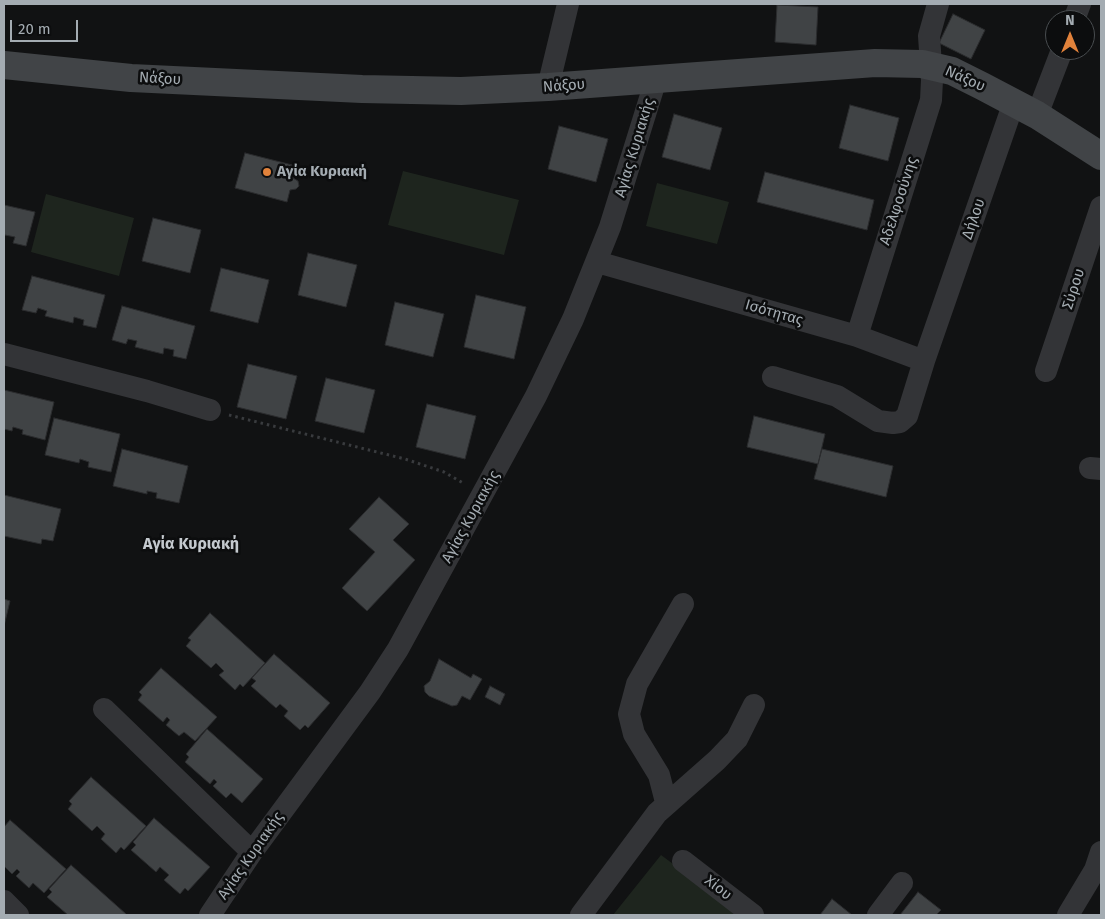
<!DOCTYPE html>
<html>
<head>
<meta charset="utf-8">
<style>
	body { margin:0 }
	#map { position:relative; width:1105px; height:919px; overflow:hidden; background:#111213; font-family:"Fira Sans",sans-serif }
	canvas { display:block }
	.frame { position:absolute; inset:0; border:5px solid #a4acb2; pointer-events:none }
	.north { position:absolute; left:1045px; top:10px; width:50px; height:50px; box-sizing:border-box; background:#0c0d0e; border:1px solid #494d50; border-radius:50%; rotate:0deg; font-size:14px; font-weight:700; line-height:20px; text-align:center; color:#a4acb2 }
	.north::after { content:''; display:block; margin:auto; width:18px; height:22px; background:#e1823b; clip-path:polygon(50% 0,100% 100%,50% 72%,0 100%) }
	.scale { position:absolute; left:10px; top:20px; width:68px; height:22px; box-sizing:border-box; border:2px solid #a4acb2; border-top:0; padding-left:6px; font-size:15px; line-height:18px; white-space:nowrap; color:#a4acb2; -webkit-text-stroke:4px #0c0d0e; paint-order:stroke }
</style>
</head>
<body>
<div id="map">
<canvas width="1105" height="919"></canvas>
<div class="frame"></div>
<div class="north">N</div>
<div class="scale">20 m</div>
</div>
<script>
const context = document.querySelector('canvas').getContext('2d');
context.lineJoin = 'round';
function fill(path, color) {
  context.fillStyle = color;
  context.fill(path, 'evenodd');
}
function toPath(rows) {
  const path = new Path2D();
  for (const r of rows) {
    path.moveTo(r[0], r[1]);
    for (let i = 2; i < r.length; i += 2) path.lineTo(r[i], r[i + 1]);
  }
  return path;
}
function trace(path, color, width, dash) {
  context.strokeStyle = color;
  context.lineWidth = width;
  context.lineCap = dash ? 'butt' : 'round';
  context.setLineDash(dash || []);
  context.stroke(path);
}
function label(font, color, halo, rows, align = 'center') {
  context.font = font + ' "Fira Sans",sans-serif';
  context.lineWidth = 5;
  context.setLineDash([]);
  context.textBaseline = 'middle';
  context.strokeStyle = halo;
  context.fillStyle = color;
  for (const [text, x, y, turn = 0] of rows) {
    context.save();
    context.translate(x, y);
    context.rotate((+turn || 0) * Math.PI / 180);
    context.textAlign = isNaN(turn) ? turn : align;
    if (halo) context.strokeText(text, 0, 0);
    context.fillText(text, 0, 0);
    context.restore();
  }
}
fill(toPath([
	[403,171,519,200,504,255,388,225],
	[657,183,729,202,717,244,646,226],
	[46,194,134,218,119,276,31,252],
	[661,855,742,915,613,915]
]), '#1e251e');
const building = toPath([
	[777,5,818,7,816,45,775,42,777,5],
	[953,14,985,30,971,59,939,43,953,14],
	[850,105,899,118,888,161,839,148,850,105],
	[674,114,722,128,710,170,662,157,674,114],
	[559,126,608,139,596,182,548,169,559,126],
	[245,153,296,166,293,178,298,181,299,186,296,189,290,190,287,202,235,188,245,153],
	[765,172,874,200,867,230,757,202,765,172],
	[4,205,35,212,26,246,13,243,15,237,5,235,4,238,4,205],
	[153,218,201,230,190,273,142,261,153,218],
	[308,253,357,265,346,307,298,295,308,253],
	[221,268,269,280,258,323,210,311,221,268],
	[32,276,105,295,96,328,83,325,84,320,74,317,73,323,45,316,47,311,38,308,36,313,22,310,32,276],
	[476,295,526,307,514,359,464,347,476,295],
	[395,302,444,314,433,357,385,345,395,302],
	[122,306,195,326,186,359,173,356,174,350,164,348,163,354,135,347,137,341,128,339,126,344,112,340,122,306],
	[248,364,297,376,286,419,237,407,248,364],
	[326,378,375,390,364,433,315,421,326,378],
	[4,390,54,402,45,440,22,434,23,430,13,427,12,431,4,429,4,390],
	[427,404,476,416,465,459,416,447,427,404],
	[754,416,825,434,818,464,747,447,754,416],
	[54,418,120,434,111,472,88,467,89,462,80,459,79,463,45,455,54,418],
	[122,449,188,466,179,503,156,498,157,493,147,491,147,494,113,486,122,449],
	[822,449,893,466,886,497,814,479,822,449],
	[4,495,61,509,53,541,42,539,41,544,4,536,4,495],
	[379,497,409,524,393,540,415,560,367,611,342,588,375,552,349,529,379,497],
	[4,599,10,601,4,626,4,599],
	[210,613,265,663,243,687,240,684,235,690,219,675,224,671,216,663,211,668,186,646,191,640,188,638,210,613],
	[274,654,330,703,308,728,305,725,300,730,284,716,288,711,280,704,276,708,251,686,256,681,252,678,274,654],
	[439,659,471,678,473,674,482,679,470,700,462,696,457,705,452,706,429,696,425,692,424,686,430,681,439,659],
	[161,668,217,717,195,741,184,732,179,736,166,725,170,720,167,717,163,722,138,700,142,695,139,692,161,668],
	[490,686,505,694,500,705,485,697,490,686],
	[207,729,263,779,242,803,231,793,226,798,213,786,217,782,214,779,210,784,185,762,189,757,186,754,207,729],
	[91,777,146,826,124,850,121,847,116,853,101,839,105,834,97,826,92,831,68,809,72,804,69,801,91,777],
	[154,818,210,867,188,891,185,888,180,894,164,880,169,875,160,867,156,872,131,850,136,845,133,842,154,818],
	[10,820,66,869,44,893,33,883,29,888,16,876,20,872,17,869,12,874,4,866,4,827,10,820],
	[71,865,126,914,125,915,68,915,47,897,52,892,49,889,71,865],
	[918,892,941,910,936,915,900,915,918,892],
	[832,899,852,915,820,915,832,899]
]);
fill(building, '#404345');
trace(building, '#2b2c2e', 1);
trace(toPath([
	[229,415,405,459,444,472,463,483]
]), '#393b3e', 3, [2.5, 4]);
trace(toPath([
	[1074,20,1080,4],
	[548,87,568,4],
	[1037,115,1062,50],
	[597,262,857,336,924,361,1014,102],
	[857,336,931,100,932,80,929,36,938,4],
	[4,354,147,391,210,410],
	[1046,371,1101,207],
	[773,377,837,396,878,421,893,423,900,422,907,416,924,361],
	[1090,468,1101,469],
	[104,709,252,852],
	[666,802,659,775,634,734,629,714,637,684,683,604],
	[683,861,753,915],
	[4,901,18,915],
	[210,915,252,852,370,692,398,649,536,396,573,319,610,227,656,79],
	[581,915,657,813,717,760,737,739,754,705],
	[878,915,902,883],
	[1068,915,1095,870,1101,852]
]), '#333437', 22);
trace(toPath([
	[4,65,131,78,362,89,461,91,548,87,875,63,922,64,952,71,982,86,1037,115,1101,156]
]), '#414447', 28);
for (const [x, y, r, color] of [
	[267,172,5,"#e1823b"]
]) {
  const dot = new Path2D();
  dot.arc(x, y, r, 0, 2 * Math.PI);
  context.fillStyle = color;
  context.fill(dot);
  trace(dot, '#0c0d0e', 2);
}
label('15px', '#a4acb2', '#0c0d0e', [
	["Νάξου",160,79,3],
	["Νάξου",965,79,24],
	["Νάξου",564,86,-4],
	["Αγίας Κυριακής",635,148,-73],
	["Αδελφοσύνης",899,201,-72],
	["Δήλου",974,219,-71],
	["Σύρου",1074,289,-72],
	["Ισότητας",774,313,16],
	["Αγίας Κυριακής",471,517,-61],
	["Αγίας Κυριακής",251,856,-55],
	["Χίου",718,888,38]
]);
label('bold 15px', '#a4acb2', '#0c0d0e', [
	["Αγία Κυριακή",277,172]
], 'left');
label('bold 16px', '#c4c9ce', '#0c0d0e', [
	["Αγία Κυριακή",191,545]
]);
</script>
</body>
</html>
